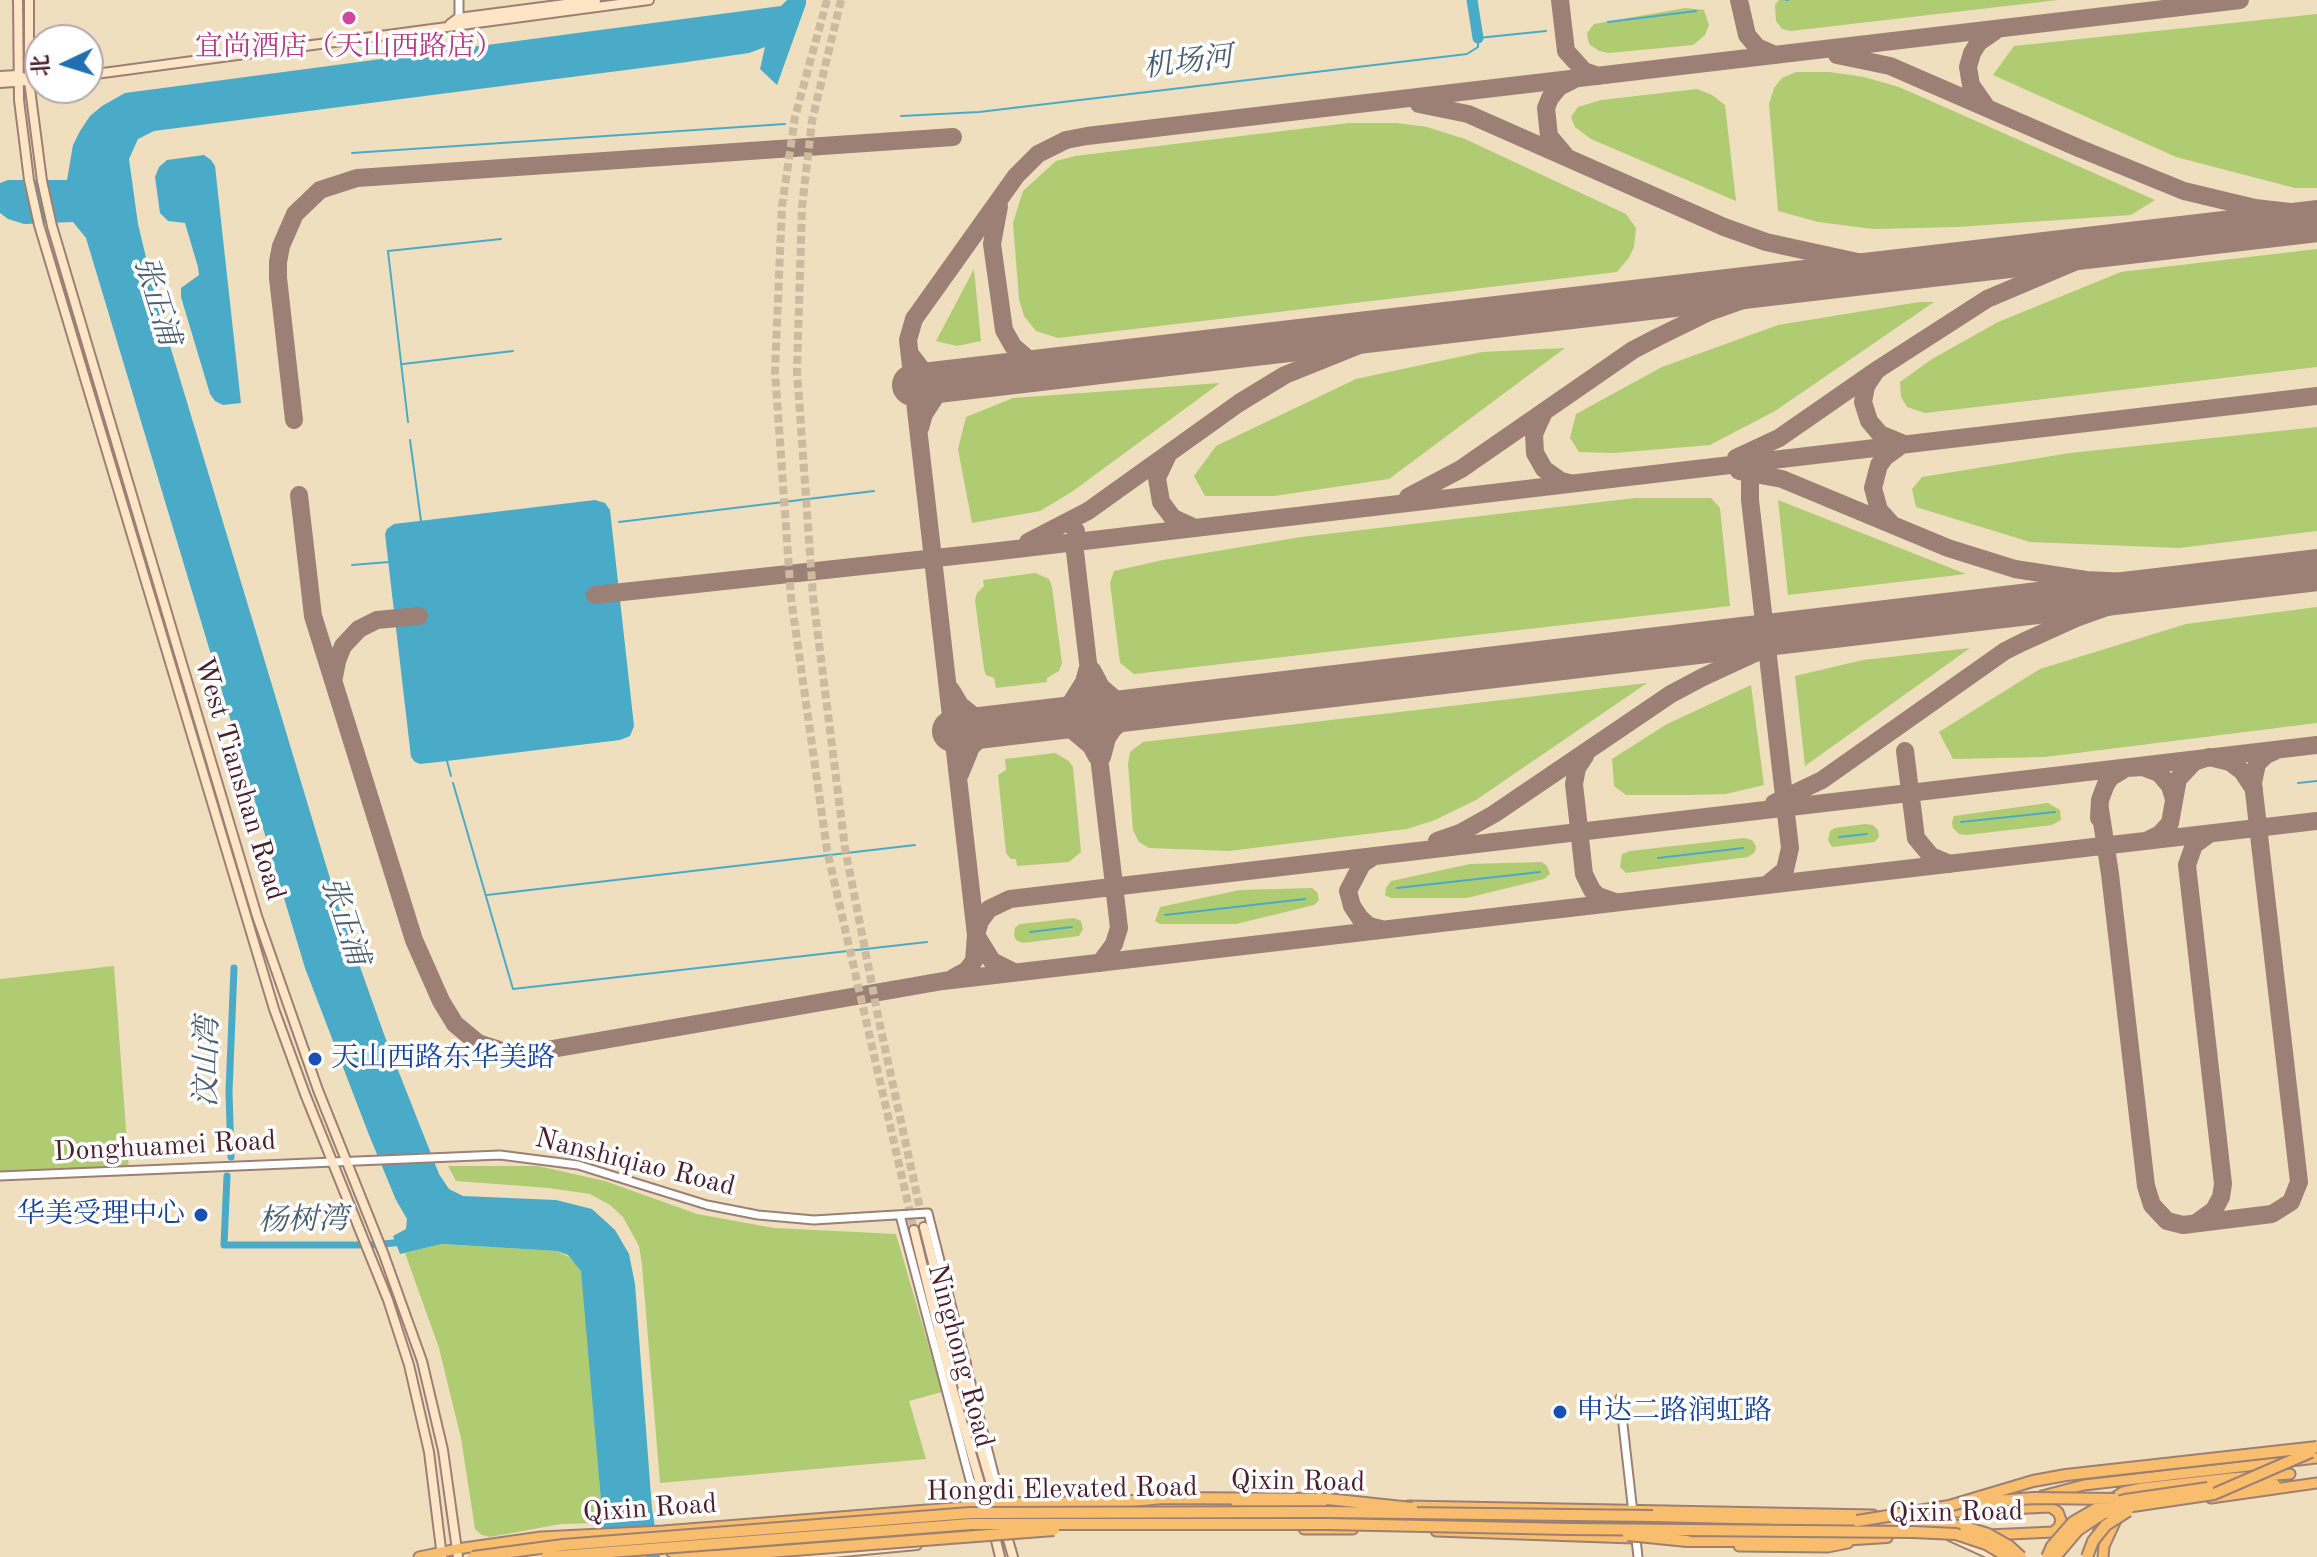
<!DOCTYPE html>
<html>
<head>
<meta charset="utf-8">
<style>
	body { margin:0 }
	#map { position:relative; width:2317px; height:1557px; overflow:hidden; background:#efdfbf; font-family:"Old Standard TT","Noto Serif SC",serif }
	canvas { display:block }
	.north { position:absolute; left:24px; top:24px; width:80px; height:80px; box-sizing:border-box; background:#fff; border:2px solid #b7a5aa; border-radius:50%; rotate:266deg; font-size:22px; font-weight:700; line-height:32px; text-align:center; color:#4a1f2b }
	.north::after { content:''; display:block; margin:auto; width:28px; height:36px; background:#1f6fb2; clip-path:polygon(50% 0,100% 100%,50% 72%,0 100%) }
</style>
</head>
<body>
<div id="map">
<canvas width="2317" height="1557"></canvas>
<div class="north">北</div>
</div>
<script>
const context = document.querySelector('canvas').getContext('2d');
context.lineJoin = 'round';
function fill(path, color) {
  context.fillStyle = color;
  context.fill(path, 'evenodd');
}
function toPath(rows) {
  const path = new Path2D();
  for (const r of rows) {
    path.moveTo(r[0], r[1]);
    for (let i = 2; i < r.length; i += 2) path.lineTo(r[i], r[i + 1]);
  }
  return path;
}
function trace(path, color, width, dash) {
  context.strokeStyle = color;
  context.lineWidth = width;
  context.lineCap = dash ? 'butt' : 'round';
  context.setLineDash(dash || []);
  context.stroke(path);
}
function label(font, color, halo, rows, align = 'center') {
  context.font = font + ' "Old Standard TT","Noto Serif SC",serif';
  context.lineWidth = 7;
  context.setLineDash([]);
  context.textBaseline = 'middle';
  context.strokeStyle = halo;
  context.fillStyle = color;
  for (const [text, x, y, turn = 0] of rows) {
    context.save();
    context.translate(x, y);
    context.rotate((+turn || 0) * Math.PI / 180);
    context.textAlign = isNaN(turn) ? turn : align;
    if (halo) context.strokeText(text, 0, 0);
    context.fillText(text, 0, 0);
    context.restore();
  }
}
fill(toPath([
	[1779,0,2058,0,1791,31,1782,29,1776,21,1775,5],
	[1685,8,1704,10,1709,25,1705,35,1693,45,1609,53,1599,51,1589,44,1587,33,1594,24],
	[2317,14,2317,188,2295,188,2176,157,1993,75,2014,46],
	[1796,72,1830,72,1864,77,1899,87,2155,200,2131,215,1957,227,1873,229,1818,222,1778,211,1769,104,1774,88,1782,78],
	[1697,89,1712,95,1725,105,1736,201,1591,139,1575,127,1571,117,1578,107,1601,100],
	[1349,123,1397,123,1427,127,1465,139,1626,214,1636,228,1634,247,1628,259,1617,272,1058,338,1036,331,1024,316,1019,299,1013,223,1023,191,1056,161,1075,156],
	[2317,249,2317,367,1925,413,1907,407,1901,397,1900,382,1932,359,1998,322,2121,272],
	[974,269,981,341,957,346,936,341],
	[1919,302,1934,302,1775,411,1710,445,1614,453,1579,452,1570,438,1576,414,1662,367,1778,325],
	[1565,348,1389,479,1274,496,1205,496,1194,476,1216,446,1356,379,1482,352],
	[1220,383,1073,491,1040,511,972,523,958,449,966,417,1013,398],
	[2317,427,2317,531,2179,548,2030,542,1916,507,1912,489,1922,477,2070,453],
	[1635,498,1711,498,1720,508,1730,606,1134,674,1120,663,1110,583,1114,571,1163,560,1301,537],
	[1778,500,1966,574,1788,595],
	[1035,573,1049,579,1052,587,1062,663,1059,671,1047,678,1047,682,996,688,994,678,986,675,984,669,975,600,977,593,984,586,983,580],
	[2317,607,2317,723,2045,757,1953,759,1939,732,2040,669,2186,624],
	[1970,648,1805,766,1795,676,1863,660],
	[1647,683,1476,800,1435,820,1407,829,1229,851,1149,848,1139,842,1133,830,1128,764,1130,752,1143,742],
	[1751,685,1764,785,1726,794,1687,795,1626,795,1614,786,1612,759,1667,724],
	[1055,753,1069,761,1073,767,1081,852,1069,862,1017,866,1016,859,1011,859,1006,853,998,775,1006,770,1005,759],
	[2048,803,2060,810,2061,820,2052,825,1967,835,1959,834,1953,828,1952,822,1954,816],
	[1865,824,1873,825,1878,830,1879,837,1874,842,1832,847,1828,840,1830,831,1835,828],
	[1744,838,1752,840,1756,846,1755,852,1748,857,1626,873,1620,867,1622,854,1630,851],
	[1542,862,1547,866,1550,874,1544,879,1467,898,1391,898,1385,895,1386,888,1391,881,1470,864],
	[1312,888,1317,892,1319,900,1314,905,1236,924,1160,924,1155,921,1160,907,1240,890],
	[1074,918,1081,921,1083,929,1079,936,1023,943,1016,940,1014,935,1015,928,1020,924],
	[114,966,129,1171,0,1176,0,979],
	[448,1166,538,1166,605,1181,697,1214,774,1228,896,1234,942,1392,909,1401,926,1459,660,1483,642,1265,639,1246,623,1217,610,1205,590,1194,549,1188,456,1181],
	[442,1244,557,1251,573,1259,578,1264,583,1277,602,1512,599,1523,561,1524,490,1537,482,1535,475,1529,461,1438,439,1348,405,1253]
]), '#afcc72');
fill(toPath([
	[787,0,806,0,806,4,777,85,760,69,765,47,749,53,680,63,154,131,138,139,129,159,138,224,156,299,338,905,385,1037,439,1174,449,1189,463,1196,556,1200,592,1209,615,1230,629,1254,635,1284,652,1509,660,1557,598,1557,596,1530,602,1512,581,1271,568,1255,557,1251,442,1244,400,1254,393,1236,406,1229,407,1219,396,1200,369,1135,305,968,86,238,73,222,24,224,8,219,0,213,0,183,8,180,67,180,73,145,80,131,90,116,102,106,125,93,781,6],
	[204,155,211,160,215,166,241,403,223,405,215,401,210,394,181,297,181,288,199,275,198,267,185,223,168,221,160,213,155,177,159,167,167,160],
	[595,500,605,503,610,510,634,726,630,736,620,740,447,761,420,764,415,762,411,757,385,534,387,529,394,524]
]), '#4aabc9');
trace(toPath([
	[1786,0,1788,0],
	[1608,22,1696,11],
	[901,116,979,112,1467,54,1478,47,1478,38,1546,31],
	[352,153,785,124],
	[403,364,513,351],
	[408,422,388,251,501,239],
	[410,440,421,521],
	[619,522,874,491],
	[352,565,389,562],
	[447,761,451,776],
	[453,783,513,989,927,942],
	[2298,783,2317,781],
	[1961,822,2055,812],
	[1839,837,1867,834],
	[1658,858,1743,848],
	[1397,888,1540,872],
	[487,895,915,845],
	[1165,915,1305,899],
	[1030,932,1072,927]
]), '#4aabc9', 2);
trace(toPath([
	[231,1157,229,1092,234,968],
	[227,1176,224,1245,372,1245,404,1242]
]), '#4aabc9', 7);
trace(toPath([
	[1472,0,1478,38]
]), '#4aabc9', 11);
trace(toPath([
	[1560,0,1566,51,1584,71,1598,76],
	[1739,0,1747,35,1757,47,1775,55],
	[1837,55,1890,66,2081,149,2184,191,2255,208,2317,215],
	[1419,104,1468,114,1724,227,1766,242,1862,263,1906,265,1966,262],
	[1985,105,1971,85,1968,67,1972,53,1979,42,1995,31],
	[1565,155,1549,136,1546,108,1550,98,1559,87,1573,80],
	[999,206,992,244,1004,330,1013,346,1027,358,1059,368],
	[910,354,926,375,947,381],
	[1874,374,1866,386,1863,402,1869,421,1880,434,1904,444],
	[1543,414,1534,434,1535,453,1544,469,1561,481,1570,483],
	[294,420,278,278,278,262,281,246,295,214,320,190,357,178,953,137],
	[920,428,924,414,935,397,948,386,963,379],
	[1167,457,1157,478,1161,502,1173,518,1193,527],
	[1736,458,1779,438,1880,368,1987,299,2079,260,2160,240],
	[1754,462,1750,473,1750,500,1790,848,1785,870,1768,884],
	[1739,471,1782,479,1948,548,2015,569,2086,580,2170,584],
	[299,495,313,616,414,940,441,1001,455,1024,478,1043,506,1052,535,1052,943,981,2317,821],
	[1408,497,1461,469,1633,350,1658,337,1709,312,1740,301,1839,277],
	[1890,522,1879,510,1873,488,1879,465,1885,457,1899,447],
	[1076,531,1074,543,1119,928,1114,944,1100,963],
	[1028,542,1088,511,1239,403,1285,375,1372,340,1446,323],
	[595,595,991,552,2317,396],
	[1092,670,1101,687,1115,699,1133,707,1153,707],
	[334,677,337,661,343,646,359,629,377,620,419,616],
	[951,690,960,705,975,717,991,723,1006,724],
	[1038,720,1057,715,1069,706,1084,682,1087,671],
	[1041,721,1057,723,1071,729,1091,746,1097,757],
	[1905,751,1916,838,1931,856,1950,864],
	[1585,756,1577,768,1574,784,1584,874,1592,890,1598,896,1615,902],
	[1102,757,1107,738,1113,729,1127,717,1146,709],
	[960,774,971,747,987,732,1004,725],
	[1774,803,1822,780,2005,651,2023,642,2076,618,2107,607,2197,584],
	[2100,809,2110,874,2146,1186,2152,1205,2167,1221,2183,1225,2272,1214,2291,1202,2299,1182,2253,783,2257,764,2266,755,2275,751],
	[2099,818,2100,800,2106,784,2111,777,2126,768,2143,767,2159,773,2170,786,2174,799],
	[2148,840,2160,834,2170,823,2178,779,2194,762,2209,757,2230,762,2242,771,2254,789],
	[1437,841,1460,833,1494,814,1671,694,1703,677,1768,647,1873,622],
	[1373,857,1362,864,1348,891,1352,906,1360,918,1369,926,1381,929],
	[1014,972,992,961,976,935,980,921,989,909,1010,899,2317,745],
	[953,978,966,971,974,961,976,935,908,340,914,319,1016,176,1038,154,1066,140,1087,136,2240,0],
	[2196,1223,2214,1210,2221,1197,2223,1184,2187,865,2194,845,2208,835]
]), '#9c7f75', 18);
trace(toPath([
	[913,385,2317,221],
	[953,731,2317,570]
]), '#9c7f75', 42);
trace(toPath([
	[827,0,795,117,782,206,775,371,791,598,827,850,914,1230],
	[841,0,812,121,802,207,797,371,813,596,845,848,879,1021,924,1227]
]), '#ceb9a1', 8, [8, 4]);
const tertiary = toPath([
	[459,0,459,22],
	[0,1176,500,1155,578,1165,707,1205,758,1215,814,1220,928,1213,996,1482,997,1498],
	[900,1215,970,1480,983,1500],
	[1620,1398,1638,1557]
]);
const secondary = toPath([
	[18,0,19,100,29,180,39,225,274,1009,305,1094,388,1300,409,1365,429,1452,442,1557],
	[29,0,29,81,42,181],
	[450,24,458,18,596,0],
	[88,75,649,0],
	[0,76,17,75,22,77],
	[0,83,40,80],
	[52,226,257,916,318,1090,384,1255,422,1361,443,1450,458,1557],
	[924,1227,956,1354,962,1385,998,1508],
	[914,1230,953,1390,988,1511],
	[966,1363,968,1395],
	[1005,1529,1013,1557],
	[994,1532,1000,1557],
	[1950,1536,1996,1557],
	[790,1557,917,1545]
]);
const primary = toPath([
	[2208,1488,2275,1484],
	[2042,1496,2084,1485,2317,1458],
	[2211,1498,2317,1483],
	[1236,1503,1345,1505],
	[1408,1506,1873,1515],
	[1924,1514,1988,1510,2020,1502],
	[1304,1529,1353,1529],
	[1436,1531,1633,1538],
	[1988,1535,2053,1532,2059,1527,2061,1520,2058,1512,2050,1507,2007,1509],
	[2098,1535,2102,1514,2109,1501,2123,1492,2142,1488,2231,1478,2290,1474],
	[1739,1546,1828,1547,1848,1543],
	[419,1557,457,1549,541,1537,663,1531,1028,1502,1129,1502],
	[615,1557,642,1554],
	[2103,1557,2104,1546,2116,1520]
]);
const trunk = toPath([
	[1123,1502,1162,1498,1327,1499],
	[1653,1516,1938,1523,1965,1527],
	[1687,1541,1824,1541,1887,1537],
	[672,1552,717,1556]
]);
trace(tertiary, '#9c7f75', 11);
trace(secondary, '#9c7f75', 12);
trace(primary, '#9c7f75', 13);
trace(trunk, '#9c7f75', 14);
trace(tertiary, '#fff', 7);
trace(secondary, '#fde5c5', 8);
trace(primary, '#f9be6d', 9);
trace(trunk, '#f9be6d', 10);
const secondaryBridge = toPath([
	[42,181,52,226]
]);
const trunkBridge = toPath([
	[1327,1499,1412,1508],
	[1983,1502,2034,1498,2115,1499],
	[1857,1521,1949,1506,2033,1481,2066,1475,2317,1447],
	[1965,1527,1988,1534,2009,1546,2021,1557],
	[1628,1535,1687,1541],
	[717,1556,1054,1530],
	[473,1557,563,1545,970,1513,1327,1512,1653,1516],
	[546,1557,971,1524,1327,1524,1570,1529,1913,1532,1956,1534,1986,1544,2008,1557],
	[2047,1557,2052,1546,2073,1522,2099,1507,2125,1500,2208,1488],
	[2055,1557,2078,1530,2102,1514,2126,1507,2214,1494,2311,1452],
	[2087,1557,2093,1541,2106,1525,2128,1511]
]);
trace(secondaryBridge, '#9c7f75', 12, []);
trace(trunkBridge, '#9c7f75', 14, []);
trace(secondaryBridge, '#fde5c5', 8);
trace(trunkBridge, '#f9be6d', 10);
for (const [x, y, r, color] of [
	[349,18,8,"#d1479c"],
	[315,1059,8,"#1a4fb4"],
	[201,1215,8,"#1a4fb4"],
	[1560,1412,8,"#1a4fb4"]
]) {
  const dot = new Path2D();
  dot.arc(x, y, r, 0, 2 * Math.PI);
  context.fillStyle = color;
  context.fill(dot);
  trace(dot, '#fff', 3);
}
label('28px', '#b23c85', '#fff', [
	["宜尚酒店（天山西路店）",349,48]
]);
label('28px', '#4a1f2b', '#fff', [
	["West Tianshan Road",239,779,73],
	["Donghuamei Road",165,1147,-3],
	["Nanshiqiao Road",635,1163,14],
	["Ninghong Road",960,1356,75],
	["Qixin Road",1298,1482,1],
	["Hongdi Elevated Road",1062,1490,-1],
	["Qixin Road",650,1509,-4],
	["Qixin Road",1956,1513,-1]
]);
label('28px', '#164399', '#fff', [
	["天山西路东华美路",331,1059],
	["华美受理中心",185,1215,"right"],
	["申达二路润虹路",1576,1412]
], 'left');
label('italic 30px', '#4a5e72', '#fff', [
	["机场河",1188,63,-7],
	["张正浦",156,301,73],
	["张正浦",344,921,72],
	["汶山湾",208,1062,-89],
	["杨树湾",303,1221,-1]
]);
</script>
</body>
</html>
